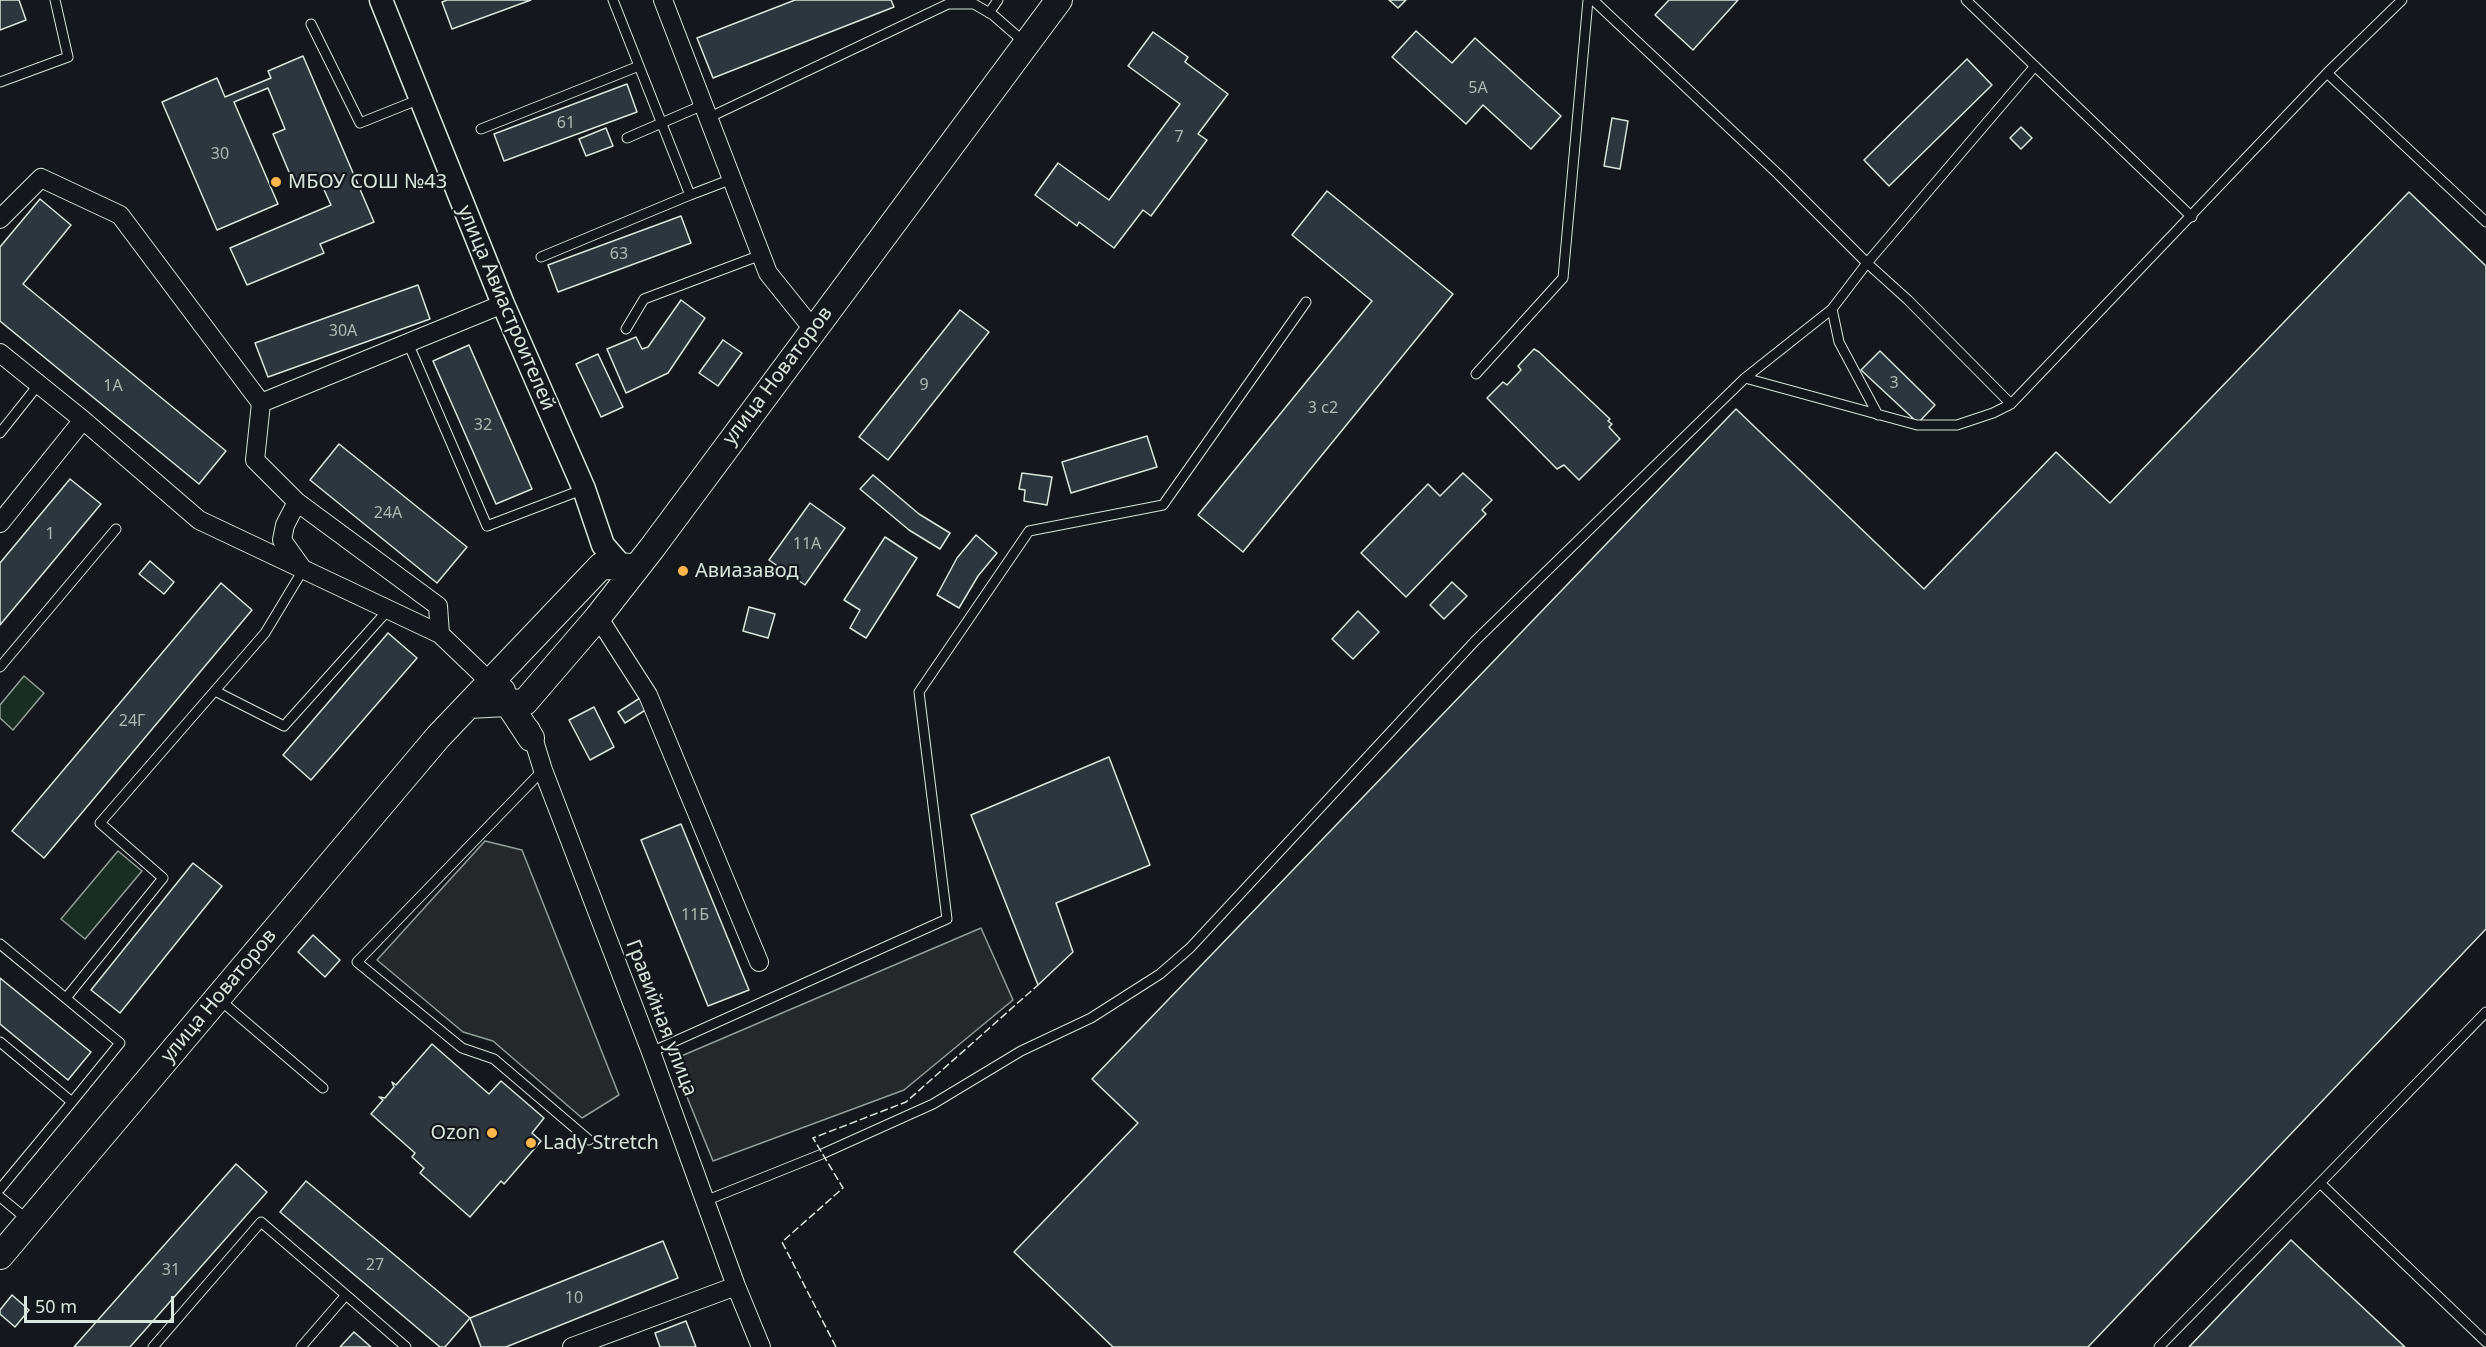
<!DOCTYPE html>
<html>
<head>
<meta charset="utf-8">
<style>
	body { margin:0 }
	#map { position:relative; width:2486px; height:1347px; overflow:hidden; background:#14181c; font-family:"Noto Sans",sans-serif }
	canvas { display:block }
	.scale { position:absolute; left:24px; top:1296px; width:150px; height:27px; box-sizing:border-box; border:3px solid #d8e6dc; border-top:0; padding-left:8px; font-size:18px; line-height:21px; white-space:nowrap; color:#d8e6dc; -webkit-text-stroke:4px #14181c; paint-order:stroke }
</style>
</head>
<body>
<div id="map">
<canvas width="2486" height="1347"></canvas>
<div class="scale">50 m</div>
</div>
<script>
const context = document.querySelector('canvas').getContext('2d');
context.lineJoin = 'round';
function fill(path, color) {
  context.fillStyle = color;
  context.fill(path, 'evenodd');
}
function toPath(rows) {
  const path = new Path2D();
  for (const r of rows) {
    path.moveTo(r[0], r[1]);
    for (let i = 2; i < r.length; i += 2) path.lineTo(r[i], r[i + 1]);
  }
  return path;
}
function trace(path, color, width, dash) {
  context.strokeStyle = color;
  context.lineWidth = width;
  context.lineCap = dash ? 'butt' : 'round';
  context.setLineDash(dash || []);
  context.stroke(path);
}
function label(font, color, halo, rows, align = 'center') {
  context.font = font + ' "Noto Sans",sans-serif';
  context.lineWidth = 4.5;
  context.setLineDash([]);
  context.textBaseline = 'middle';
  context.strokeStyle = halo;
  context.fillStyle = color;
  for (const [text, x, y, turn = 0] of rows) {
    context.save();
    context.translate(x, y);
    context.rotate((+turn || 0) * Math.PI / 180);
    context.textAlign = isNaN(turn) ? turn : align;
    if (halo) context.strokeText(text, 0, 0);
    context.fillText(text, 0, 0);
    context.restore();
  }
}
const green = toPath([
	[24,676,44,693,13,730,0,718,0,705,24,676],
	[118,851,142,871,85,939,61,919,118,851]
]);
fill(green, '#1a2d24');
trace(green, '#939e99', 1.5);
const parking = toPath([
	[485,841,522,850,619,1095,582,1118,493,1041,463,1032,377,960,485,841],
	[981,928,1013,1000,904,1090,713,1161,672,1060,981,928]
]);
fill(parking, '#24282b');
trace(parking, '#939e99', 1.5);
const building = toPath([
	[0,0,19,0,26,20,0,30,0,0],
	[447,0,531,0,452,29,442,2,447,0],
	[795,0,891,0,894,7,713,78,697,38,795,0],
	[1389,0,1406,0,1398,8,1389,0],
	[1669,0,1738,0,1693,50,1655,15,1669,0],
	[1416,31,1452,63,1475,38,1561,116,1531,149,1483,105,1466,124,1392,57,1416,31],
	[1153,32,1188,57,1185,62,1228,94,1198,134,1207,140,1151,216,1143,210,1114,248,1079,222,1077,226,1035,195,1058,163,1109,200,1180,104,1128,66,1153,32],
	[303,56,374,222,320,244,324,253,247,285,230,248,331,205,317,174,294,184,273,134,285,129,268,88,234,102,278,204,217,230,162,102,217,78,225,97,271,78,268,71,303,56],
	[1967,59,1992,85,1889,186,1864,160,1967,59],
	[627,84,637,112,504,161,494,134,627,84],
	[1612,118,1628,121,1620,169,1604,166,1612,118],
	[2021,127,2032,138,2021,149,2010,138,2021,127],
	[606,128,613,146,586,156,579,139,606,128],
	[1327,191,1453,294,1243,552,1198,515,1372,301,1292,235,1327,191],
	[2409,192,2486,266,2486,929,2088,1347,1113,1347,1014,1252,1138,1123,1092,1079,1736,409,1924,589,2056,452,2110,503,2409,192],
	[40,199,71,225,23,284,226,451,199,484,0,321,0,247,40,199],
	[681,216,691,243,558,292,548,265,681,216],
	[418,285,430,319,268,377,255,343,418,285],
	[681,300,705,318,668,373,626,393,607,349,636,337,642,349,648,347,681,300],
	[960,310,989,332,888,460,859,437,960,310],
	[723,340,742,353,718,386,699,373,723,340],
	[469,345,532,489,496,504,433,361,469,345],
	[1534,349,1539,352,1610,419,1608,421,1612,424,1609,427,1620,439,1579,480,1564,465,1557,469,1487,398,1503,382,1507,385,1521,370,1518,366,1534,349],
	[1880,351,1935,405,1918,423,1861,370,1880,351],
	[598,354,623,407,601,417,576,364,598,354],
	[1147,436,1157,467,1071,493,1062,462,1147,436],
	[339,444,467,547,437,583,310,480,339,444],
	[1022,473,1052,477,1047,505,1024,501,1025,490,1019,489,1022,473],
	[1463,473,1492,500,1482,510,1486,514,1406,597,1361,553,1428,484,1440,496,1463,473],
	[873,475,919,514,950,533,940,549,909,530,860,489,873,475],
	[70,479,101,504,0,625,0,563,70,479],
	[810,503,845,528,805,585,769,560,810,503],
	[976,535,997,553,978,576,959,608,937,595,957,558,976,535],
	[885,537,917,558,866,638,850,628,860,610,844,600,885,537],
	[150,561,174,582,164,594,139,574,150,561],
	[1452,582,1467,596,1444,619,1430,605,1452,582],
	[221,583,252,610,44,858,12,831,221,583],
	[749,607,775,614,768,638,743,631,749,607],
	[1358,611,1379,632,1353,659,1332,639,1358,611],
	[388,633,417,658,311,780,283,755,388,633],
	[640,698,647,709,625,723,618,712,640,698],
	[594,707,614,747,590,760,569,720,594,707],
	[1109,757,1150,865,1056,903,1073,952,1038,985,971,815,1109,757],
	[681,824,749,990,708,1006,641,840,681,824],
	[193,863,222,886,120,1013,91,990,193,863],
	[313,935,340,960,325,977,298,952,313,935],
	[0,978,91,1052,68,1080,0,1024,0,978],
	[432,1044,489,1094,501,1081,544,1118,532,1133,541,1141,504,1184,501,1181,470,1217,420,1173,424,1168,412,1157,415,1153,371,1114,383,1100,379,1097,385,1098,394,1087,392,1082,396,1085,432,1044],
	[236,1164,267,1192,130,1347,74,1347,236,1164],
	[306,1181,470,1318,445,1347,440,1347,280,1212,306,1181],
	[2291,1240,2405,1347,2189,1347,2291,1240],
	[663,1241,678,1278,506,1347,481,1347,470,1318,663,1241],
	[12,1295,29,1310,15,1327,0,1314,0,1310,12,1295],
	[686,1321,696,1347,660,1347,655,1333,686,1321],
	[354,1332,371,1347,340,1347,354,1332]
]);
fill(building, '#2c363c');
trace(building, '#d8e6dc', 1.5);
const service = toPath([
	[613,0,690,195,732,179],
	[1593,0,1778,174,1867,263,1908,300,2011,404,2327,73,2486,222],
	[1966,0,2192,217],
	[989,13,998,0],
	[311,24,360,123,420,99],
	[2327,73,2402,0],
	[0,82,68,57,55,0],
	[708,118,948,4,974,4,993,15,1024,42],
	[481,129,639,66],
	[627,138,703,105],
	[541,257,690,195],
	[1832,309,1839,342,1878,415],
	[626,329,644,299,761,255],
	[408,343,487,526,584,489],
	[1476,374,1563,278,1588,0],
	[1745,378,1917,425,1957,425,1993,413,2011,404],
	[0,433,39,384],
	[0,667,116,529],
	[215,691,284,726,389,609],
	[543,770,357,962,462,1048,494,1059,589,1140],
	[0,944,120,1043,72,1102],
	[66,998,163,878,100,823,265,633,303,570],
	[220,1000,323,1088],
	[0,1042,72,1102,0,1189],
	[651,1052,947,919,919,692,1029,531,1163,505,1306,302],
	[2320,1183,2486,1012],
	[0,1197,28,1220],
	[705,1201,822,1154,933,1104,1021,1051,1091,1018,1160,974,1190,948,1475,641,1745,378,1832,309,1867,263,2035,66],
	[153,1347,261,1222,346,1295],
	[301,1347,346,1295,406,1347],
	[2159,1347,2320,1183,2486,1342]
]);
const minor = toPath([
	[663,0,768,273,813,329],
	[0,219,41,178,120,215,261,403,503,304],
	[0,353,83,420,199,520,440,634,490,682],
	[261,403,255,460,297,502,438,606,440,634],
	[297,502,285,525,282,540,302,568],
	[0,523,83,420],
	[598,617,648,695,759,962],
	[530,728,543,770,651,1052,736,1286,761,1347],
	[572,1347,736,1286]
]);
const tertiary = toPath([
	[381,0,503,304,584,489,603,545,630,576]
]);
const secondary = toPath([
	[502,691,502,694,531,738],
	[469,705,525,702,598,617,652,548,1059,0],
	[0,1256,438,737,601,566,636,567]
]);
trace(service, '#d8e6dc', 11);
trace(minor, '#d8e6dc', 20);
trace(tertiary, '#d8e6dc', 25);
trace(secondary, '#d8e6dc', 28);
trace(service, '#14181c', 9);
trace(minor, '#14181c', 18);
trace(tertiary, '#14181c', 22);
trace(secondary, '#14181c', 26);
trace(toPath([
	[836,1347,782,1242,843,1188,813,1138,906,1102,1038,985]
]), '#d8e6dc', 1.5, [8, 3]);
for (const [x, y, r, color] of [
	[276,182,6,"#ffb74d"],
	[683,571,6,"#ffb74d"],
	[492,1133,6,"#ffb74d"],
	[531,1143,6,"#ffb74d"]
]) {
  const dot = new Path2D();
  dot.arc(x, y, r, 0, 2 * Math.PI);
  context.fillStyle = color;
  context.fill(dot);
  trace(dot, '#14181c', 2);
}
label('16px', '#adbab4', null, [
	["5А",1478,88],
	["61",566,123],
	["7",1179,137],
	["30",220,154],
	["63",619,254],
	["30А",343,331],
	["3",1894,383],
	["9",924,385],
	["1А",113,386],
	["3 с2",1323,408],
	["32",483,425],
	["24А",388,513],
	["1",50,534],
	["11А",807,544],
	["24Г",132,721],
	["11Б",695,915],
	["27",375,1265],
	["31",171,1270],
	["10",574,1298]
]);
label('20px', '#d8e6dc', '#14181c', [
	["МБОУ СОШ №43",288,182],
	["Авиазавод",695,571],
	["Ozon",480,1133,"right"],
	["Lady Stretch",543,1143]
], 'left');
label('20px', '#d8e6dc', '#14181c', [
	["улица Авиастроителей",506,308,67],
	["улица Новаторов",778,376,-53],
	["улица Новаторов",219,996,-50],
	["Гравийная улица",661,1018,69]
]);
</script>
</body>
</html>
